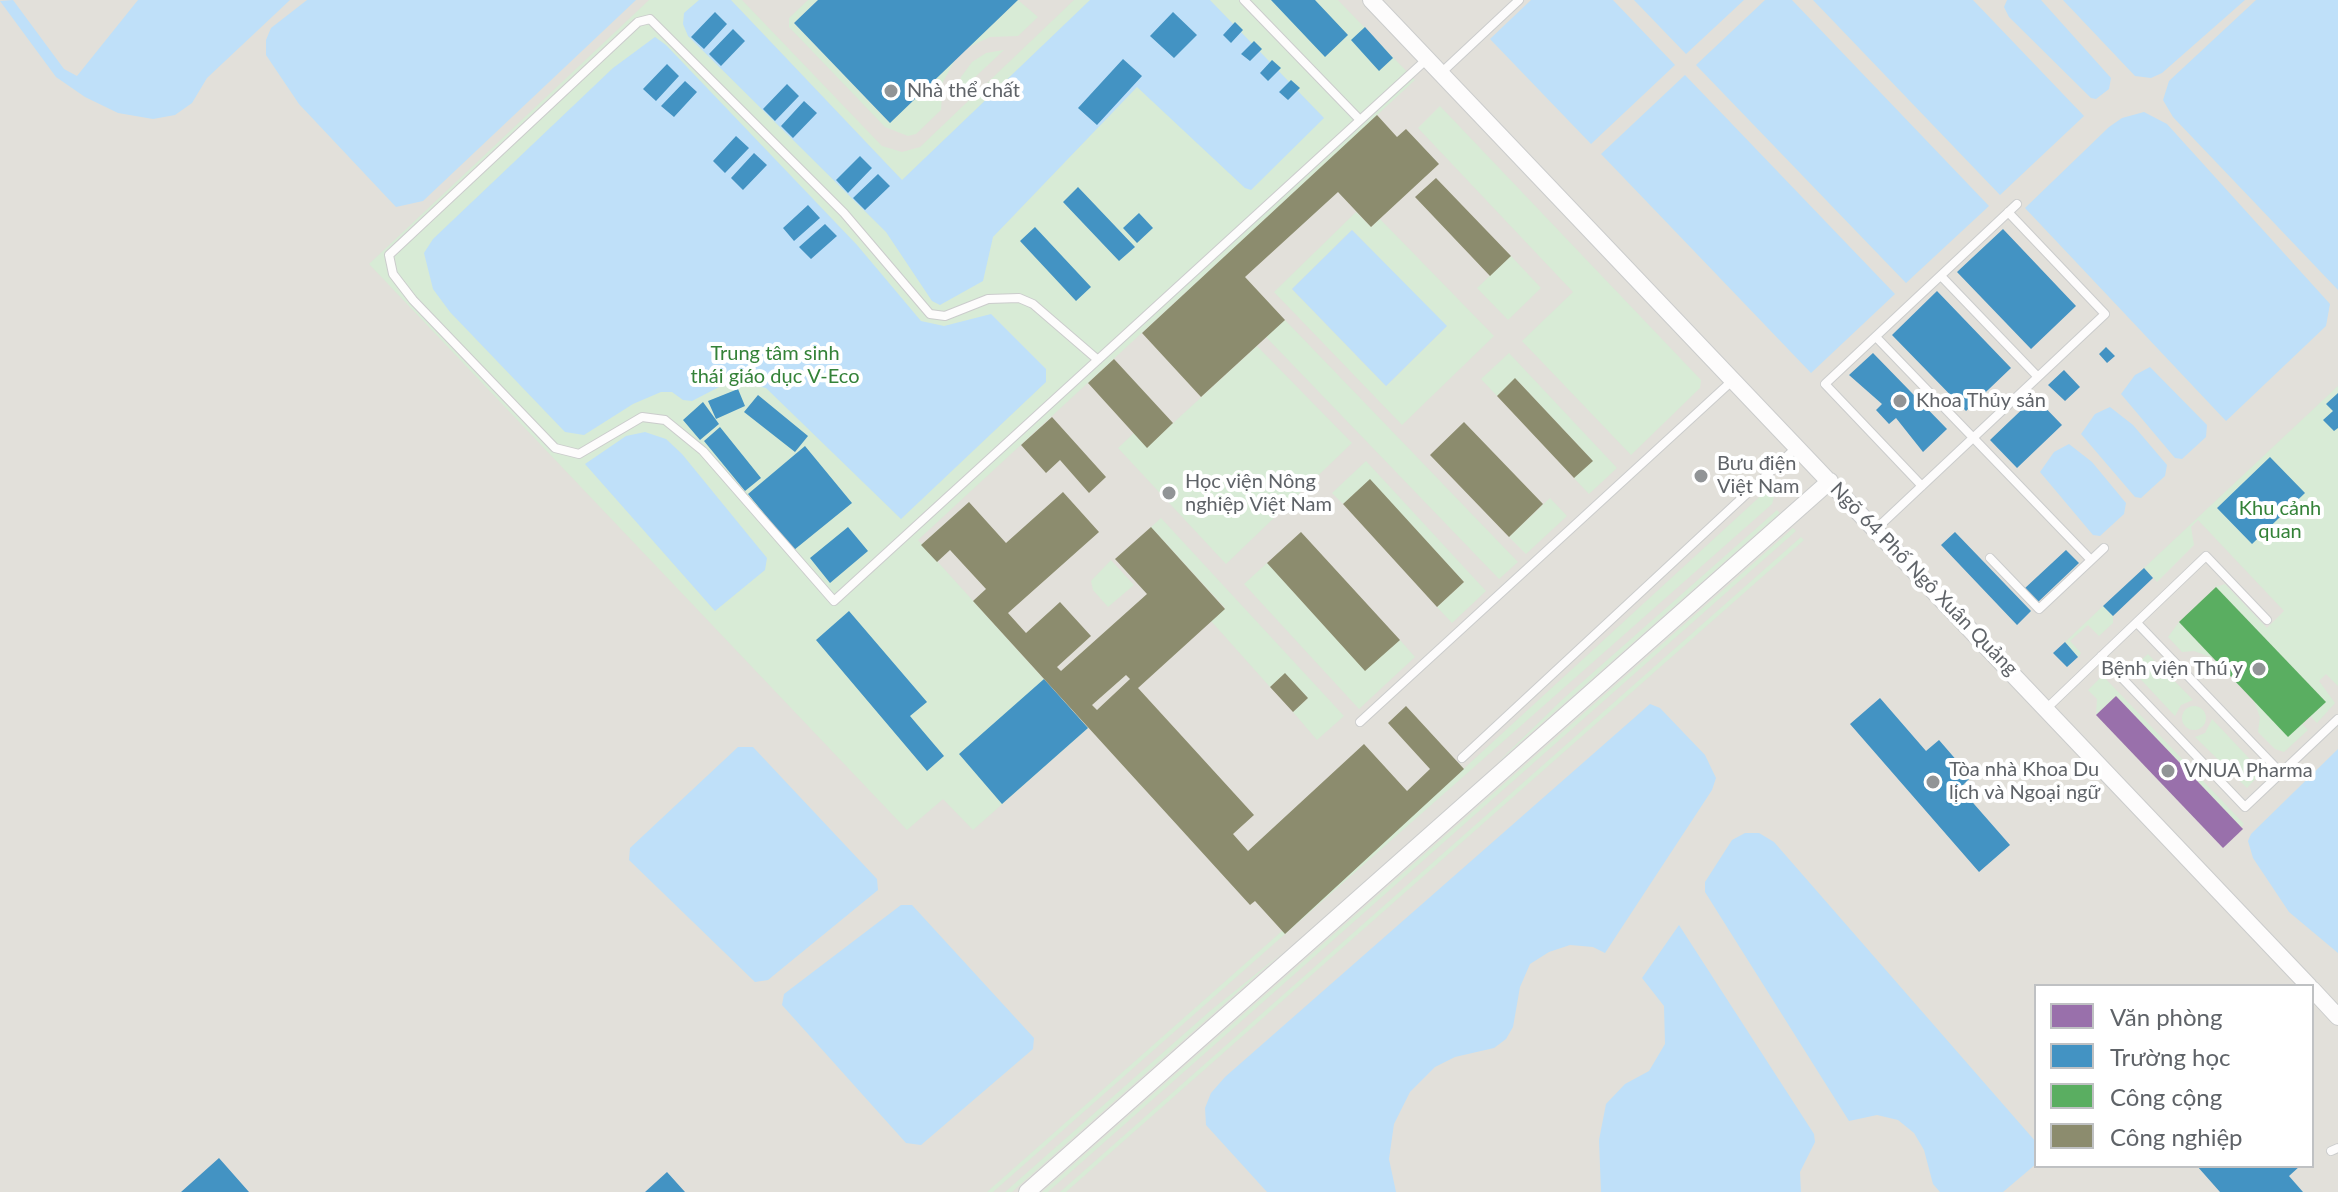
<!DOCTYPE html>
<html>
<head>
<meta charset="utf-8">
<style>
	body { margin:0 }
	#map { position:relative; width:2338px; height:1192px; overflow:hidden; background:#efeeea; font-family:Lato,sans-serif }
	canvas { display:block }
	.legend { position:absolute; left:2034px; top:984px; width:280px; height:184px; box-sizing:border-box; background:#fff; border:2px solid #bfc1c3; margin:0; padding:10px 14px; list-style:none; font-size:24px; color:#5f6368 }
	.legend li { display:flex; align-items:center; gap:16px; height:40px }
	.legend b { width:40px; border:2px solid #bfc1c3 }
</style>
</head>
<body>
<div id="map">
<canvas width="2338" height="1192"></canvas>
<ul class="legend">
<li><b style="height:22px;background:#9970ab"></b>Văn phòng</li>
<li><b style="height:22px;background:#4393c3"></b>Trường học</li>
<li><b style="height:22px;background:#5aae61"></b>Công cộng</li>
<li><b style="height:22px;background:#8c8c6e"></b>Công nghiệp</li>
</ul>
</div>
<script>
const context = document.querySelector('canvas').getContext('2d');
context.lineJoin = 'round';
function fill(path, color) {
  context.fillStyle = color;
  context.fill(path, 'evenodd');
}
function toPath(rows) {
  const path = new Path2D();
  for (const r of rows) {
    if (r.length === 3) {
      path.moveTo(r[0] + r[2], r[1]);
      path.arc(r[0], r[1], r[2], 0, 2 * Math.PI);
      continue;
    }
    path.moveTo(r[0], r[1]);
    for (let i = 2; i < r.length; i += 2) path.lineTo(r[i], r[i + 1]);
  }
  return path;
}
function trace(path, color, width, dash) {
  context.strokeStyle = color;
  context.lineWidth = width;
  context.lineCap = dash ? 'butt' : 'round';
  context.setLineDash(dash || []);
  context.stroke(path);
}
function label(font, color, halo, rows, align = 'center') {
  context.font = font + ' Lato,sans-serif';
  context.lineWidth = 8;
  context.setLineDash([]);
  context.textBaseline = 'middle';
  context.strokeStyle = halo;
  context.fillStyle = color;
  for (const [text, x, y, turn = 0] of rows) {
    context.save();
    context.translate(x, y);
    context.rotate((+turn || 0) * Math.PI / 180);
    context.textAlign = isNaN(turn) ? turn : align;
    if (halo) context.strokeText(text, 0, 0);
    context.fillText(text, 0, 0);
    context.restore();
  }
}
fill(toPath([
	[0,0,2338,0,2338,1192,0,1192],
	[2036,986,2312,986,2312,1166,2036,1166]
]), '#e2e0da');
fill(toPath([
	[649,0,742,0,882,146,902,152,920,147,1074,0,1338,0,1415,80,918,540,1088,728,973,830,943,799,907,830,369,264],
	[808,0,818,0,794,23,889,122,955,60,943,82,941,110,916,134,908,136,885,127,789,27,789,18],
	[1018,0,1038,17,1018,36,990,37,967,48],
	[1004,50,956,95,961,77,972,62,986,53],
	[1440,106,1701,380,1700,388,1631,455,1522,341,1573,292,1418,128],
	[1356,212,1371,227,1380,219,1494,336,1402,425,1274,292],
	[1352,230,1446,327,1386,386,1292,289],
	[1511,256,1541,288,1508,320,1477,288],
	[1285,320,1518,562,1499,579,1266,337],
	[1257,346,1352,443,1226,564,1118,448,1134,433,1147,447],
	[1509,353,1617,468,1589,494,1574,478,1592,460,1516,379,1497,396,1481,379],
	[2338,386,2338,686,2326,674,2319,681,2335,703,2317,723,2310,716,2325,701,2216,587,2225,584,2267,628,2284,611,2198,520,2191,527,2194,545,2157,582,2144,568],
	[1366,461,1486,591,1452,623,1437,607,1464,582,1370,480,1343,504,1332,493],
	[1779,479,1772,504,993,1192,987,1192,1282,931,1285,933],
	[1550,498,1567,516,1526,554,1509,537],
	[1777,510,1780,513,1497,763,1563,699],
	[1161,518,1344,716,1317,740,1293,712,1308,698,1285,674,1270,687,1211,621,1225,608,1151,527],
	[1793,528,1796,531,1048,1192,1042,1192],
	[1801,537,1804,540,1066,1192,1060,1192],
	[1111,560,1134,585,1108,607,1093,590,1091,581],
	[1267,563,1365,670,1400,640,1415,657,1359,709,1244,584],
	[2103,606,2113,616,2113,623,2099,636,2088,625,2070,641,2081,653,2078,657,2065,642],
	[2179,622,2213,658,2194,651,2182,652,2168,637],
	[2148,654,2193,700,2181,705,2175,716,2131,669],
	[2100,678,2105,678,2244,824,2241,827,2116,696,2096,715,2097,699,2088,690],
	[2254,701,2288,736,2302,724,2308,730,2284,752,2275,749,2258,732,2260,717],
	[2194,718,12],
	[2212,719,2262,772,2247,788,2195,737,2205,733],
	[1282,953,1012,1192,1005,1192,1210,1011]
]), '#d8ebd6');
fill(toPath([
	[13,0,64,69,77,76,138,0,290,0,207,78,192,103,175,115,153,119,118,113,85,97,56,77,0,1],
	[307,0,636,0,423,201,396,207,299,104,266,55,266,40,271,28],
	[699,0,731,0,902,180,1090,0,1210,0,1324,118,1251,190,1245,188,1137,87,993,237,983,281,940,305,932,301,886,232,688,36,683,24,684,13],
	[1531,0,1613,0,1675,65,1591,144,1490,39],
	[1634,0,1744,0,1686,54],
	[1765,0,1792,0,1989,206,1906,283,1696,65],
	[1813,0,1973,0,2084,116,2000,195],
	[2007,0,2041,0,2111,78,2109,89,2096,99,2091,98,2009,17,2004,7],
	[2063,0,2245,0,2162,73,2151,78,2135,76],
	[2256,0,2338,0,2338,290,2173,117,2163,100,2169,81],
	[655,37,666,45,857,245,921,321,944,326,991,314,1046,369,1046,382,901,519,766,388,743,383,721,386,692,401,683,400,672,392,661,392,633,404,584,435,565,432,450,312,433,289,424,253,433,239,613,68],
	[1685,75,1895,294,1811,373,1601,154],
	[2144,112,2167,124,2330,304,2326,326,2226,421,2025,208,2109,127,2122,118],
	[1352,230,1447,326,1386,386,1292,289],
	[2150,367,2207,425,2206,437,2182,459,2175,458,2121,394,2135,375],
	[2110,407,2133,425,2167,465,2165,476,2141,498,2135,497,2081,434,2095,414],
	[645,432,666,439,682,454,767,558,765,570,715,611,585,464,626,436],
	[2069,444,2092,462,2126,503,2124,514,2100,536,2093,535,2040,472,2054,452],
	[1650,704,1660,708,1705,755,1716,778,1712,790,1605,953,1593,947,1570,945,1549,952,1530,964,1520,987,1513,1027,1506,1039,1494,1048,1455,1057,1435,1067,1410,1092,1394,1124,1389,1159,1396,1192,1267,1192,1206,1125,1205,1108,1211,1093,1225,1077],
	[738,747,753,747,877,879,878,890,768,980,755,982,629,860,630,848],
	[2338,749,2338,953,2289,912,2253,858,2248,841,2251,834],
	[1745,833,1759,833,1774,842,2036,1142,2036,1164,2003,1192,1940,1192,1933,1184,1924,1150,1914,1133,1898,1120,1877,1115,1849,1121,1705,892,1705,882,1732,840],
	[901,905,912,905,1034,1038,1033,1049,921,1145,906,1143,782,1005,784,994],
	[1679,925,1814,1134,1815,1142,1800,1172,1801,1192,1601,1192,1599,1140,1606,1104,1625,1084,1649,1071,1665,1044,1664,1006,1642,978]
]), '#bfe0f9');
fill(toPath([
	[2116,696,2243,829,2223,848,2096,715]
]), '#9970ab');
fill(toPath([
	[818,0,1018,0,890,123,794,23],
	[1271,0,1315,0,1348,35,1325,57],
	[715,12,727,24,704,49,691,37],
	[1173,12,1197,35,1174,58,1150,36],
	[1235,22,1243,30,1231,43,1223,35],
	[1365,27,1393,58,1379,71,1351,40],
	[733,29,745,41,721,66,709,54],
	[1254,41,1262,49,1250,61,1241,54],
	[1123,59,1142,76,1097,125,1078,108],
	[1272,60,1281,68,1268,81,1260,73],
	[667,64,679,76,656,101,643,89],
	[1291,80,1300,88,1288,100,1279,92],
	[685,81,697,92,674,117,661,106],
	[787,84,799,96,775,121,763,109],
	[804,101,817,113,793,138,781,126],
	[736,136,749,148,725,173,713,161],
	[754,153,767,165,743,190,731,178],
	[860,156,872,168,848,193,836,180],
	[878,174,890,186,865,210,853,198],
	[1078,187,1135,247,1119,261,1063,202],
	[808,205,820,218,794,241,783,228],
	[1139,213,1153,228,1137,243,1123,228],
	[825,224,837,236,811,259,799,247],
	[1035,227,1091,287,1076,301,1020,241],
	[2003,229,2076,306,2031,349,1957,272],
	[1937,291,2011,368,1966,411,1892,335],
	[2106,347,2115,356,2107,363,2099,354],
	[1873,353,1947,429,1923,452,1896,418,1889,424,1876,410,1882,404,1849,375],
	[2064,370,2080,387,2065,401,2048,385],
	[738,389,745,406,716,419,708,401],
	[2338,393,2338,428,2334,431,2323,420,2333,411,2326,404],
	[758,395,808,436,795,452,744,412],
	[2035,397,2062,425,2017,468,1990,440],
	[703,402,719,424,700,440,683,420],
	[720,427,761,478,745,491,704,441],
	[805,446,852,503,794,550,748,494],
	[2270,457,2305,493,2252,544,2217,508],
	[848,527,868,551,830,583,810,558],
	[1955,532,2031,611,2017,625,1941,545],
	[2066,550,2079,563,2037,603,2024,589],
	[2144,568,2153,578,2113,616,2103,606],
	[849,611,927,702,910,716,944,756,927,771,816,640],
	[2065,642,2078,657,2067,667,2053,653],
	[1044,679,1088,728,1002,804,959,754],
	[1880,698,1926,751,1939,740,1971,777,1960,788,2010,845,1979,872,1850,724],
	[219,1158,249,1192,181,1192],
	[2197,1166,2300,1166,2289,1176,2303,1192,2220,1192],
	[667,1172,685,1192,645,1192]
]), '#4393c3');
fill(toPath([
	[2216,587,2326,702,2288,737,2179,622]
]), '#5aae61');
fill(toPath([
	[1377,115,1397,137,1406,129,1439,164,1371,227,1338,192,1245,277,1285,320,1201,397,1142,333],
	[1436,178,1511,256,1490,276,1415,197],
	[1114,359,1173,423,1147,448,1088,383],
	[1515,378,1593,461,1574,478,1497,396],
	[1052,417,1106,477,1089,493,1060,460,1046,473,1021,445],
	[1464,422,1543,504,1509,537,1430,455],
	[1370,479,1464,582,1437,607,1343,504],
	[1063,492,1099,532,1008,613,1026,633,1060,602,1091,636,1057,667,1061,671,1147,594,1115,559,1151,527,1225,609,1138,688,1254,815,1233,834,1248,851,1364,744,1407,791,1430,769,1388,723,1406,706,1464,769,1285,934,1255,901,1250,905,973,601,986,589,950,550,937,562,921,545,969,502,1006,543],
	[1126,675,1130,679,1097,710,1092,705],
	[1301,532,1400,640,1365,671,1267,563],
	[1285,673,1308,698,1293,712,1270,687]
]), '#8c8c6e');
const lane = toPath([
	[1244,0,1360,120],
	[1441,73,1519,0],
	[1941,276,2038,377],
	[1876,337,2091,560],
	[1098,360,1033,304,1019,298,988,299,945,316,930,314,844,213,650,19,638,22,389,255,393,274,413,300,555,448,579,454,642,417,665,420,703,451,834,601,1427,59],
	[1922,486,1825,384,2017,204],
	[1876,529,2105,314,2008,212],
	[1990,558,2039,609,2104,548],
	[2137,623,2281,773],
	[2101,656,2245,807,2338,719],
	[2047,708,2206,556,2267,620],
	[1360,722,1733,380],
	[1462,758,1797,447],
	[2331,1151,2338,1148]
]);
const street = toPath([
	[1371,0,2309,986],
	[2312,989,2338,1017],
	[1027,1192,1830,481]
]);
trace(lane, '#cbcccc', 10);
trace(street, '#cbcccc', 18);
trace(lane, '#fdfcfc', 8);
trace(street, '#fdfcfc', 16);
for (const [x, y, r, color] of [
	[891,91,8,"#919496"],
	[1900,401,8,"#919496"],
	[1701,476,8,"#919496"],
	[1169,493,8,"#919496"],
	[2259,669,8,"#919496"],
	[2168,771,8,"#919496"],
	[1933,782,8,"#919496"]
]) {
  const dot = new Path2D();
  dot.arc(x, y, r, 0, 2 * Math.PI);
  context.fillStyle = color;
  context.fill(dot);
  trace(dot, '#fff', 3);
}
label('20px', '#5f6368', '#fff', [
	["Nhà thể chất",907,91],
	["Khoa Thủy sản",1916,401],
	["Bưu điện",1717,464],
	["Việt Nam",1717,487],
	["Học viện Nông",1185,482],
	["nghiệp Việt Nam",1185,505],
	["Bệnh viện Thú y",2243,669,"right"],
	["Tòa nhà Khoa Du",1949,770],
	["lịch và Ngoại ngữ",1949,793],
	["VNUA Pharma",2184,771]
], 'left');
label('20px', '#348238', '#fff', [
	["Trung tâm sinh",775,354],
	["thái giáo dục V-Eco",775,377],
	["Khu cảnh",2280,509],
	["quan",2280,532]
]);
label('20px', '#5f6368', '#fff', [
	["Ngõ 64 Phố Ngô Xuân Quảng",1924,579,46]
]);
</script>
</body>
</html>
